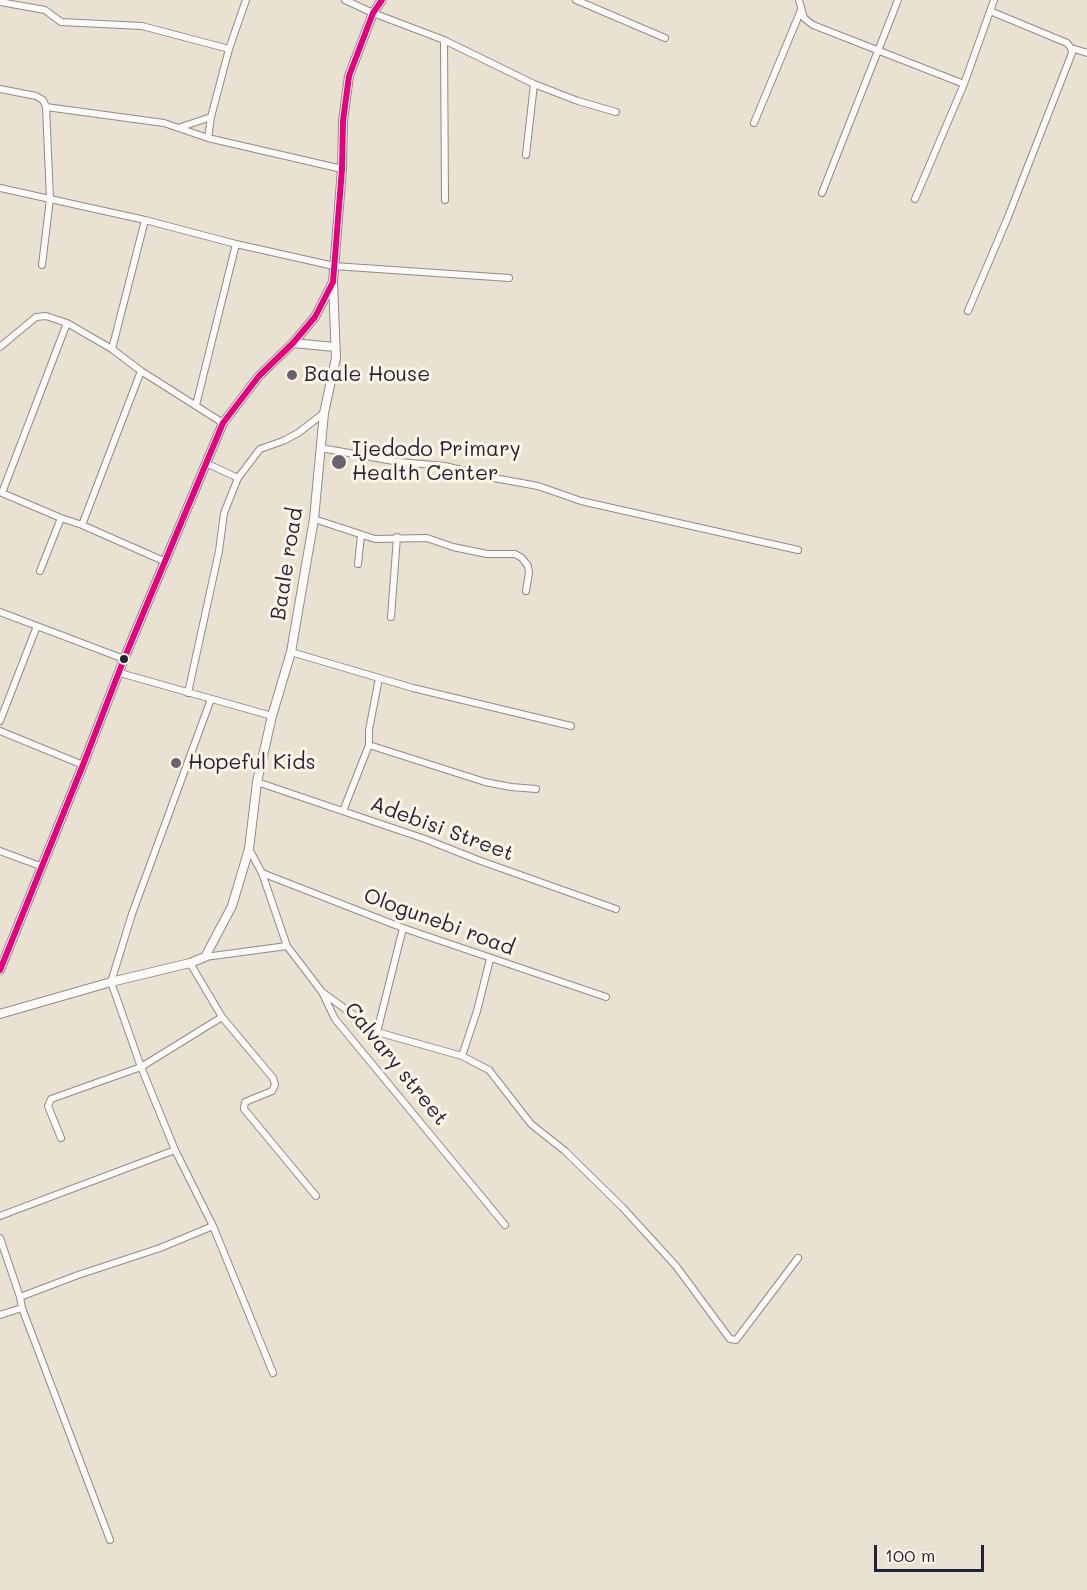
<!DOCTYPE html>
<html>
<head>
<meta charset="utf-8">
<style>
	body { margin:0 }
	#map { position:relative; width:1087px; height:1590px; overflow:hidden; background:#e9e1d2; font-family:Mali,sans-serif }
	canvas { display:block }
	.scale { position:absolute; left:874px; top:1545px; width:110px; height:27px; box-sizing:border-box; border:3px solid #22223b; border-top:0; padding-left:8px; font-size:18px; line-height:21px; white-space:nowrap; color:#22223b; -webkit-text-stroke:4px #fcf5e5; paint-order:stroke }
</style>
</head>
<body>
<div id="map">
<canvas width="1087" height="1590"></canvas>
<div class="scale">100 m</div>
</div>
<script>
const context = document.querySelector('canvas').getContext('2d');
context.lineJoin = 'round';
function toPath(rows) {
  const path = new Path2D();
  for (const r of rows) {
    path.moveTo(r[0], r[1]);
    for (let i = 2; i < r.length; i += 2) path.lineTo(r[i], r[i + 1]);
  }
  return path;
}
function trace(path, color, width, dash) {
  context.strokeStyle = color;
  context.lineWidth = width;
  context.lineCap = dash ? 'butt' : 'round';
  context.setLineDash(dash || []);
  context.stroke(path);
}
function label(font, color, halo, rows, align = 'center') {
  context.font = font + ' Mali,sans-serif';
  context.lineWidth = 6;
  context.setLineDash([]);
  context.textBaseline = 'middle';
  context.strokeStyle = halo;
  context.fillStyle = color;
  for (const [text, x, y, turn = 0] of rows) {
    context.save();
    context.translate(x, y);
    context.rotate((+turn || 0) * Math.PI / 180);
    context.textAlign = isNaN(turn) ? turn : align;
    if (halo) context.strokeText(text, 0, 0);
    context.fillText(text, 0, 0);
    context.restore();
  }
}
const minor = toPath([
	[345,0,373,13,444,40,534,84,578,101,616,112],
	[576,0,665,38],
	[799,0,804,18,813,25,964,84],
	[0,2,45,10,61,22,142,26,229,49],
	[444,40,445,200],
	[1071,48,1087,53],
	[0,89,36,96,43,100,46,107,50,199,42,265],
	[46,107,164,123,208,138,342,169],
	[754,123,801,10],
	[181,127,211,117],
	[208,138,211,117,229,49,246,0],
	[526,155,534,84],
	[0,188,145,220,236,244,334,266,509,278],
	[822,193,898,0],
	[915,199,964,84,994,0],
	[968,311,1008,217,1072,53,1071,48,1067,43,990,11],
	[67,323,2,493,61,518,82,525,166,562],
	[0,347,36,317,46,316,67,323,112,349,141,371,223,423],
	[112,349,145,220],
	[196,405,236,244],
	[321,448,399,462,445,466,494,478,538,486,581,501,798,550],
	[206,463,238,478],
	[314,519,375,539,427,538,453,547,487,554,515,554,522,558,528,566,529,573,526,591],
	[82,525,141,371],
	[358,564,361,535],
	[40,571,61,518],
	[0,612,124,659],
	[391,617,397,537],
	[291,652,413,688,571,726],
	[120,673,272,716],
	[188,693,219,551,224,513,238,478,260,449,283,441,298,433,324,413],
	[211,699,132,914,111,982,141,1067,175,1150,213,1226,273,1373],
	[0,721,37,626],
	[0,731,83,765],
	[369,745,485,782,511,787,536,789],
	[257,782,425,839,478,860,616,909],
	[343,811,369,745,369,730,379,678],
	[249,849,262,873,287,946,322,992,335,1019,505,1225],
	[0,851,43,867],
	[262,873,403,928,606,997],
	[205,957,287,946],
	[190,963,222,1017,273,1078,275,1085,272,1091,245,1102,244,1109,316,1196],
	[322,992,377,1032,462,1056,489,1070,531,1124,565,1151,623,1208,676,1266,730,1339,736,1340,798,1258],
	[377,1032,403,928],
	[462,1056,477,1011,490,959],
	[61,1138,48,1106,51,1099,141,1067,222,1017],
	[0,1216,175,1150],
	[0,1238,20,1297,22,1308,110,1540],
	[20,1297,78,1275,160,1248,213,1226],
	[0,1315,22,1308]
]);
const tertiary = toPath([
	[293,343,335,347],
	[0,970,83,765,124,659,223,423,259,376,293,343,315,317,333,282,342,169,343,121,349,76,373,13,382,0],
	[0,1014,111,982,190,963,205,957,232,906,249,849,257,782,272,716,291,652,314,519,324,413,336,358,333,283]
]);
trace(minor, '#8f8b87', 8);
trace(tertiary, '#8f8b87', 10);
trace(minor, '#fcfaf8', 6);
trace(tertiary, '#fcfaf8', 8);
trace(toPath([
	[0,970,83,765,124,659,223,423,259,376,293,343,315,317,333,282,342,169,343,121,349,76,373,13,382,0]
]), '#e5007d', 6);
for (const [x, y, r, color] of [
	[292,375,6,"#686570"],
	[339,462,8,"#686570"],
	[124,659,5,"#22223b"],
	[176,763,6,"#686570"]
]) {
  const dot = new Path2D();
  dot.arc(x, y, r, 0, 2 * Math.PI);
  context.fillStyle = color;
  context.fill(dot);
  trace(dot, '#fcf5e5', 2);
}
label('21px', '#22223b', '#fcf5e5', [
	["Baale House",304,375],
	["Ijedodo Primary",352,450],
	["Health Center",352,474],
	["Hopeful Kids",188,763]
], 'left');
label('21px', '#22223b', '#fcf5e5', [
	["Baale road",287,564,-81],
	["Adebisi Street",442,829,20],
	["Ologunebi road",439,922,20],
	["Calvary street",396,1064,51]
]);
</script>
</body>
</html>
